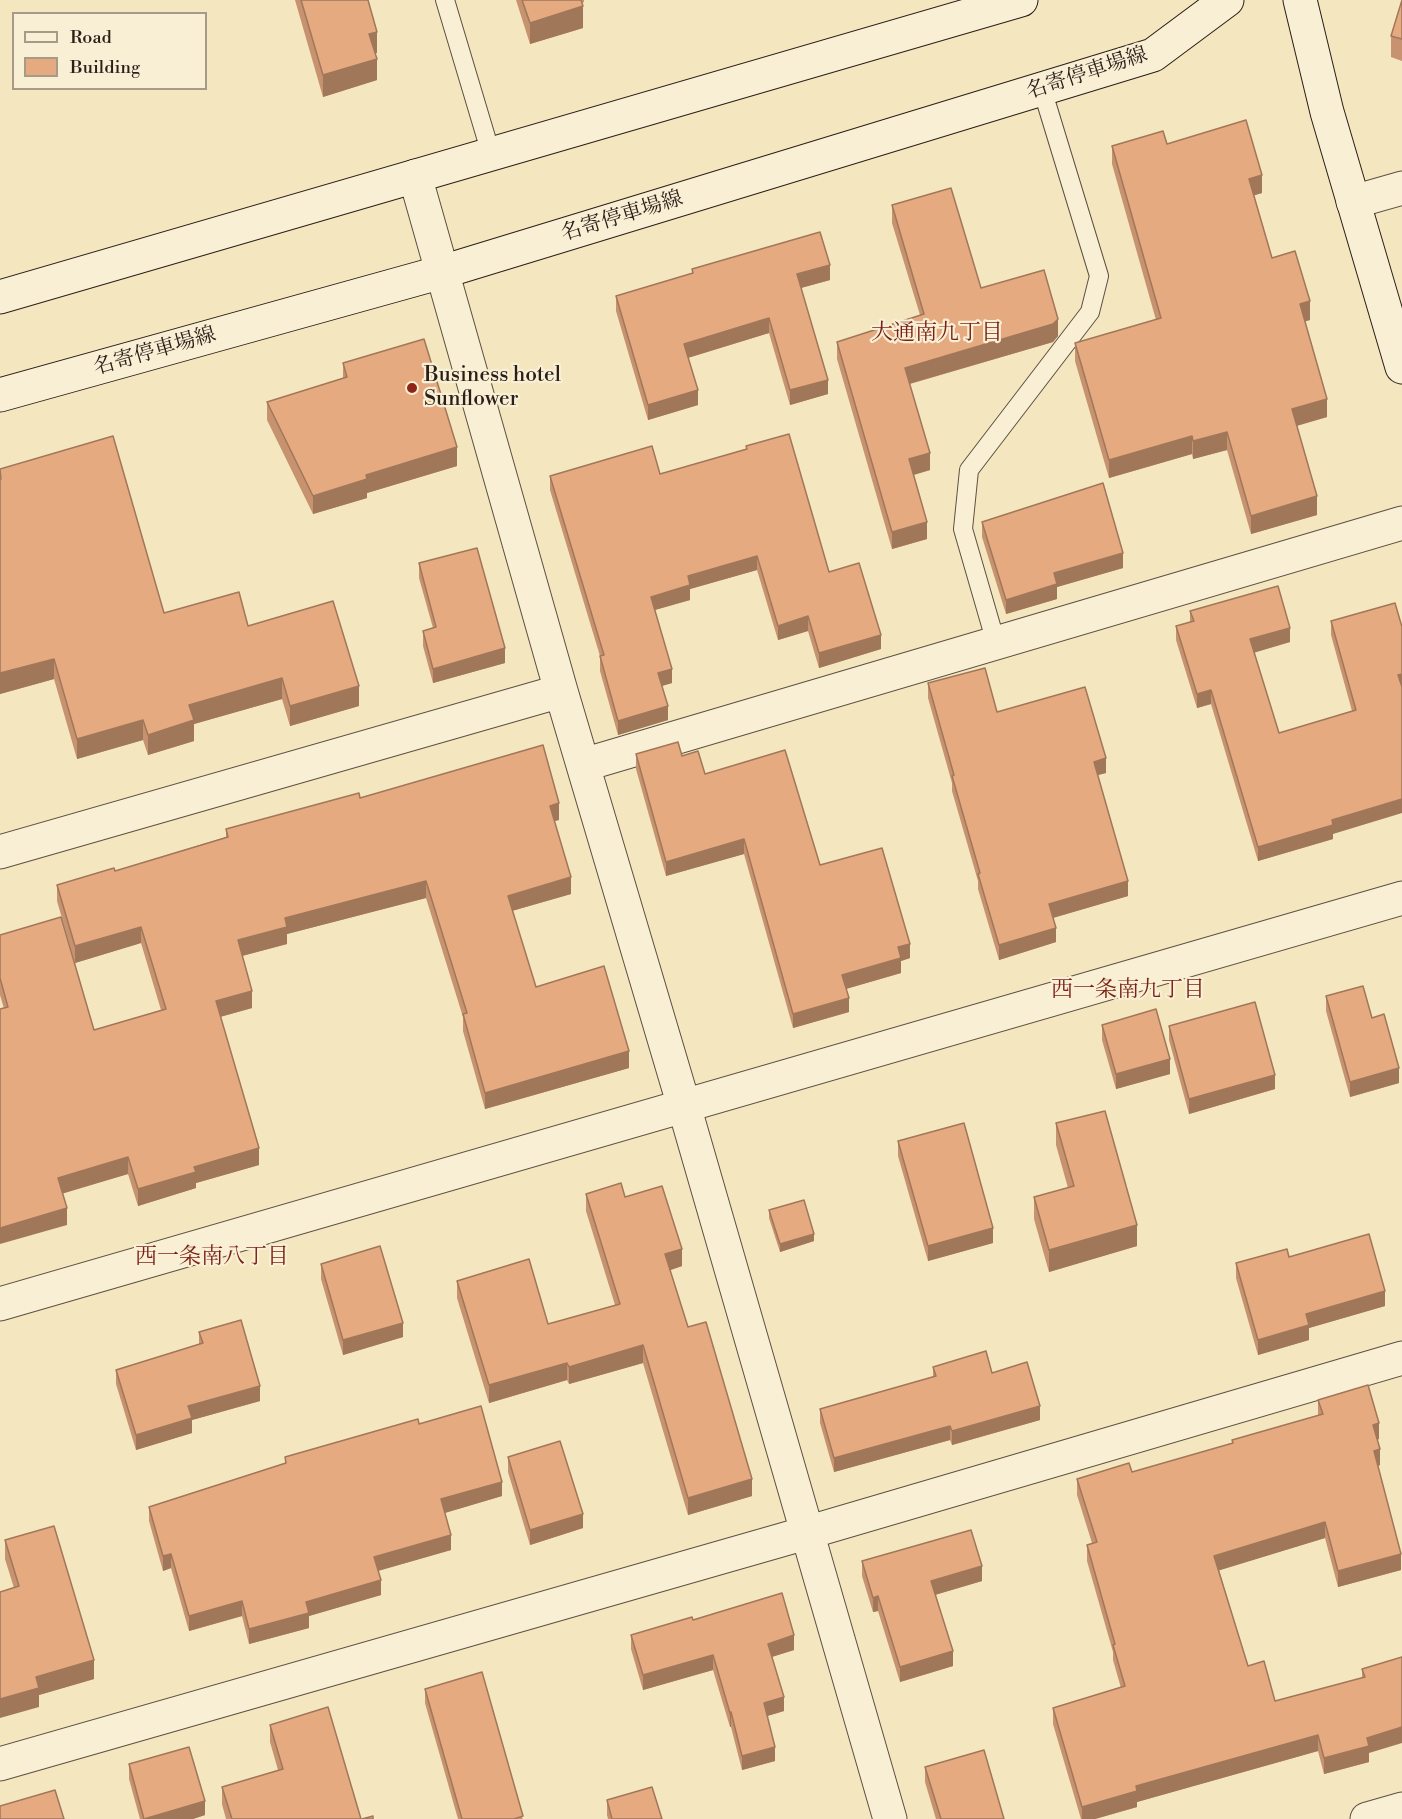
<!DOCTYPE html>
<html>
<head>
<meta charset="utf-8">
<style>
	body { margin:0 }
	#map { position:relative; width:1402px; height:1819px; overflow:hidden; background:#f4e6be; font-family:"Libre Bodoni",serif }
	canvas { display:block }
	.legend { position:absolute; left:12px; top:12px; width:195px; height:78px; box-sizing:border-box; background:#f8efd5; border:2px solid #a69b89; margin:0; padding:8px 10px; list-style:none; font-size:18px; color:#2a1e18 }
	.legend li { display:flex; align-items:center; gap:12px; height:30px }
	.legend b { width:30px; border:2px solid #a69b89 }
</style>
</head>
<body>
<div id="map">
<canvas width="1402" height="1819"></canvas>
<ul class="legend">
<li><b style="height:8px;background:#f8efd5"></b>Road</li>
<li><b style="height:16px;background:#e6aa81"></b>Building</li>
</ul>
</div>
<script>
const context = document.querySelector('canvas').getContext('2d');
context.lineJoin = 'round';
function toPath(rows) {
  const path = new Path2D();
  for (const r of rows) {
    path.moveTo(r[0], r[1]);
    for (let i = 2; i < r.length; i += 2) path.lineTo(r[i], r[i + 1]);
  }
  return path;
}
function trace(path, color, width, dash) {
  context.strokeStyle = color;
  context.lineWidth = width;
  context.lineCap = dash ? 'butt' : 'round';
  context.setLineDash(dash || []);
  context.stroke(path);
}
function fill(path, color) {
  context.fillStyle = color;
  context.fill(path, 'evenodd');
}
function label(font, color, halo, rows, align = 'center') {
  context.font = font + ' "Libre Bodoni","Noto Serif JP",serif';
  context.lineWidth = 4.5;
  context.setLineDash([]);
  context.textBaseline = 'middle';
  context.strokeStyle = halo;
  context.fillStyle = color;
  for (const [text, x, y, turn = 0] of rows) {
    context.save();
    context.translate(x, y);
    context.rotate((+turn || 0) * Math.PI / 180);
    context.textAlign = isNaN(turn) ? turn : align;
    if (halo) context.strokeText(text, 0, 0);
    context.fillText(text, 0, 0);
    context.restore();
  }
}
const service = toPath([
	[445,0,491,154],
	[996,643,963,529,969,470,1090,312,1099,276,1042,89]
]);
const minor = toPath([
	[415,176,561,691,684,1106,890,1819],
	[1353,202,1402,188],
	[583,765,1402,523],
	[0,852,561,691],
	[0,1764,806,1533,1402,1358]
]);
const tertiary = toPath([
	[0,1304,1402,898],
	[1367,1819,1402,1809]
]);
const secondary = toPath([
	[1300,0,1327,112,1402,367],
	[0,297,1021,0],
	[0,395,442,272,1153,55,1227,0]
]);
trace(service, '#5c5042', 20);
trace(minor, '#5c5042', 35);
trace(tertiary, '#5c5042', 35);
trace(secondary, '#2a1e18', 35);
trace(service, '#f8efd5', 18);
trace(minor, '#f8efd5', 33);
trace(tertiary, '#f8efd5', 33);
trace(secondary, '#f8efd5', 33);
fill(toPath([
	[295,0,368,0,377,53,375,53,377,80,323,97],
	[516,0,584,0,584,2,582,3,583,28,530,44],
	[1402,0,1402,61,1391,57,1391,36],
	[1167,144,1262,193,1254,195,1272,258,1310,320,1304,321,1327,417,1297,426,1317,515,1251,534,1227,450,1193,459,1192,454,1109,478,1075,361,1075,343,1156,320,1112,164,1112,146],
	[892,205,981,288,1058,336,1053,342,910,384,930,470,914,475,927,539,892,549,837,359,837,342,920,315,892,223],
	[692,269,830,280,801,288,828,394,790,405,769,333,688,358,698,405,648,420,616,311,616,296,692,273],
	[343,363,457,466,367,493,367,498,313,514,267,420,267,402,343,379],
	[746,446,881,649,819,668,808,631,778,640,757,570,690,589,690,600,655,610,672,683,662,686,668,720,618,735,600,671,600,656,550,490,550,476,660,474,746,449],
	[0,469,164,613,248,626,359,706,290,726,282,699,194,724,194,741,148,755,143,740,77,759,54,679,0,694],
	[982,522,1123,568,1057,587,1057,599,1006,614,982,537],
	[419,563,505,663,433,683,423,646,423,631,433,628,419,578],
	[1395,603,1333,834,1333,839,1258,861,1211,704,1197,708,1176,640,1176,626,1190,622,1190,611,1290,642,1254,652,1279,733,1352,711,1331,635,1331,621],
	[928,683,997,712,1106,773,1098,775,1128,896,1053,918,1056,942,999,960,978,889,978,881,952,791,952,783,928,698],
	[636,754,682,756,820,865,910,958,901,961,901,973,846,989,849,1012,793,1028,744,854,666,876,636,769],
	[360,798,559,820,554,821,571,894,512,911,536,987,629,1068,485,1109,463,1031,463,1017,426,898,287,934,287,944,242,956,252,1008,220,1017,259,1165,196,1183,196,1188,138,1206,128,1174,62,1193,67,1225,0,995,0,935,94,1030,161,1010,141,943,75,963,57,901,57,885,115,871,226,837,226,829],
	[1326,996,1372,1018,1399,1083,1350,1097,1326,1011],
	[1102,1025,1170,1074,1116,1089,1102,1040],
	[1169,1026,1275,1089,1189,1114,1169,1040],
	[1056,1123,1137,1246,1049,1272,1034,1219,1034,1197,1068,1188,1056,1145],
	[898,1141,993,1243,928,1261,898,1156],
	[586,1194,625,1197,682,1266,670,1270,688,1327,752,1496,688,1515,643,1363,569,1384,567,1380,489,1403,457,1298,457,1281,548,1324,615,1305,586,1211],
	[769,1210,814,1241,780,1252,769,1218],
	[1289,1257,1385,1306,1309,1328,1309,1340,1258,1355,1236,1278,1236,1263],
	[321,1264,403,1337,343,1355,321,1279],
	[199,1332,260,1401,192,1420,192,1433,136,1450,116,1384,116,1370,199,1344],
	[933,1367,992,1373,1040,1420,952,1445,950,1440,834,1472,820,1423,820,1409,933,1377],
	[1318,1400,1379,1439,1377,1440,1380,1465,1378,1466,1401,1570,1338,1587,1325,1538,1219,1570,1248,1666,1275,1701,1362,1678,1362,1669,1402,1657,1369,1753,1369,1762,1324,1774,1318,1751,1137,1802,1137,1807,1095,1819,1081,1819,1053,1724,1053,1708,1121,1688,1113,1660,1113,1652,1087,1561,1087,1545,1092,1543,1077,1495,1077,1479,1132,1472,1232,1444,1232,1440,1318,1416],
	[419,1424,502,1496,445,1513,451,1550,378,1571,381,1595,309,1616,309,1628,249,1644,242,1616,189,1631,171,1568,163,1571,149,1521,149,1507,285,1463,285,1457],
	[508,1457,583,1528,530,1545,508,1472],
	[5,1540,94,1679,39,1695,39,1707,14,1588,5,1559],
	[862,1561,982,1581,935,1595,953,1666,900,1682,878,1611,873,1612,862,1576],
	[693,1620,794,1650,772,1657,784,1711,767,1716,775,1761,742,1770,731,1727,730,1727,713,1670,643,1690,631,1649,631,1635],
	[425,1689,523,1819,458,1819,425,1703],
	[270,1725,361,1819,226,1819,222,1804,222,1787,278,1770,270,1742],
	[129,1764,205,1815,193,1819,140,1819,129,1779],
	[925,1767,1004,1819,936,1819,925,1782],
	[607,1800,662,1819,608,1819,607,1815]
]), '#c6926f');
fill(toPath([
	[583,6,583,28,530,44,530,23],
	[377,32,377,53,369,55,369,34],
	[377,59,377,80,323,97,323,75],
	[1262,175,1262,193,1249,197,1249,179],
	[830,265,830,280,797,289,797,274],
	[1310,301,1310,320,1300,323,1300,304],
	[769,318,769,333,684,359,684,344],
	[1058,319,1058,336,1053,342,905,385,905,368],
	[828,380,828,394,790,405,790,390],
	[698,390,698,405,648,420,648,405],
	[1327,399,1327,417,1292,427,1292,409],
	[1227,432,1227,450,1193,459,1193,441],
	[1192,436,1192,454,1109,478,1109,460],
	[457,447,457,466,367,493,367,498,313,514,313,496,366,475],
	[930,453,930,470,909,476,909,459],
	[1317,496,1317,515,1251,534,1251,516],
	[927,522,927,539,892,549,892,532],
	[1123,553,1123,568,1057,587,1057,599,1006,614,1006,600,1054,573],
	[757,556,757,570,690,589,690,600,651,611,651,597,688,576],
	[808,616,808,631,778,640,778,626],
	[1290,628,1290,642,1250,654,1250,639],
	[881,635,881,649,819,668,819,653],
	[505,648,505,663,433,683,433,669],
	[54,659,54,679,0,694,0,673],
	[672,669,672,683,658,687,658,673],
	[1402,674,1402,688,1398,675],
	[282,678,282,699,194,724,194,741,148,755,148,735,189,705],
	[359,686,359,706,290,726,290,706],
	[1211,690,1211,704,1197,708,1197,694],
	[668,706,668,720,618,735,618,721],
	[143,720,143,740,77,759,77,739],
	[1106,758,1106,773,1094,776,1094,762],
	[1402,799,1402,813,1333,834,1333,839,1258,861,1258,847,1332,820],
	[559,803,559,820,550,822,550,806],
	[744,839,744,854,666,876,666,862],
	[571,877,571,894,508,912,508,896],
	[426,881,426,898,287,934,287,944,238,957,238,940,285,918],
	[1128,881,1128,896,1049,919,1049,904],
	[141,927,141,943,75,963,75,946],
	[1056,928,1056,942,999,960,999,945],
	[910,944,910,958,901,961,901,973,842,990,842,975,898,947],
	[252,991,252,1008,216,1018,216,1001],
	[849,998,849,1012,793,1028,793,1014],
	[629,1051,629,1068,485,1109,485,1093],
	[1170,1059,1170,1074,1116,1089,1116,1074],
	[1399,1068,1399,1083,1350,1097,1350,1082],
	[1275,1075,1275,1089,1189,1114,1189,1099],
	[259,1148,259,1165,196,1183,196,1188,138,1206,138,1189,194,1167],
	[128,1157,128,1174,58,1195,58,1178],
	[67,1208,67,1225,0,1244,0,1228],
	[1137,1225,1137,1246,1049,1272,1049,1250],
	[993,1228,993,1243,928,1261,928,1246],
	[814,1234,814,1241,780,1252,780,1244],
	[682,1249,682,1266,665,1272,665,1254],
	[1385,1291,1385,1306,1309,1328,1309,1340,1258,1355,1258,1340,1306,1314],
	[403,1323,403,1337,343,1355,343,1340],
	[643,1345,643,1363,569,1384,569,1367],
	[567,1363,567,1380,489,1403,489,1385],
	[260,1386,260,1401,192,1420,192,1433,136,1450,136,1435,188,1406],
	[1040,1406,1040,1420,952,1445,952,1431],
	[1379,1423,1379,1439,1373,1441,1373,1425],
	[950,1426,950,1440,834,1472,834,1458],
	[1380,1449,1380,1465,1374,1467,1374,1451],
	[752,1479,752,1496,688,1515,688,1498],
	[502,1482,502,1496,441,1514,441,1499],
	[583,1514,583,1528,530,1545,530,1530],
	[1325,1522,1325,1538,1214,1572,1214,1556],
	[451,1535,451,1550,374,1572,374,1557],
	[171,1554,171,1568,163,1571,163,1556],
	[1401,1554,1401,1570,1338,1587,1338,1571],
	[982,1566,982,1581,931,1596,931,1581],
	[381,1580,381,1595,309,1616,309,1628,249,1644,249,1629,306,1602],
	[878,1596,878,1611,873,1612,873,1598],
	[242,1601,242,1616,189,1631,189,1616],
	[794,1635,794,1650,768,1658,768,1644],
	[953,1651,953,1666,900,1682,900,1667],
	[713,1655,713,1670,643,1690,643,1675],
	[94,1660,94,1679,39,1695,39,1707,0,1718,0,1699,36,1677],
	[784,1697,784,1711,764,1717,764,1703],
	[731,1712,731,1727,730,1727,730,1713],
	[1402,1727,1402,1743,1369,1753,1369,1762,1324,1774,1324,1758,1367,1738],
	[1318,1735,1318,1751,1137,1802,1137,1807,1095,1819,1082,1819,1082,1807,1136,1786],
	[775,1747,775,1761,742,1770,742,1756],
	[205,1801,205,1815,193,1819,144,1819]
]), '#a1775a');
const building = toPath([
	[301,0,368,0,377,32,369,34,377,59,323,75,301,0],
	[522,0,581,0,583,6,530,23,522,0],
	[1402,0,1402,39,1391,36,1402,0],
	[1246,120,1262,175,1249,179,1272,258,1295,251,1310,301,1300,304,1327,399,1292,409,1317,496,1251,516,1227,432,1193,441,1192,436,1109,460,1075,343,1161,318,1112,146,1163,131,1167,144,1246,120],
	[951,188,981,288,1044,270,1058,319,1053,324,905,368,930,453,909,459,927,522,892,532,837,342,924,314,892,205,951,188],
	[820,232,830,265,797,274,828,380,790,390,769,318,684,344,698,390,648,405,616,296,693,273,692,269,820,232],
	[424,339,457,447,366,475,367,479,313,496,267,402,347,377,343,363,424,339],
	[789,434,829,572,859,563,881,635,819,653,808,616,778,626,757,556,688,576,690,585,651,597,672,669,658,673,668,706,618,721,600,656,604,655,550,476,652,446,660,474,747,449,746,446,789,434],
	[113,436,164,613,239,592,248,626,333,601,359,686,290,706,282,678,189,705,194,720,148,735,143,720,77,739,54,659,0,673,0,479,1,479,0,469,113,436],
	[1103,483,1123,553,1054,573,1057,584,1006,600,982,522,1103,483],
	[477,548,505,648,433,669,423,631,436,627,419,563,477,548],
	[1278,586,1290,628,1250,639,1279,733,1356,710,1331,621,1395,603,1402,627,1402,674,1398,675,1402,687,1402,799,1332,820,1333,825,1258,847,1211,690,1197,694,1176,626,1194,621,1190,611,1278,586],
	[985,668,997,712,1085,687,1106,758,1094,762,1128,881,1049,904,1056,928,999,945,978,874,980,873,952,776,954,775,928,683,985,668],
	[678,742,682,756,698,751,705,774,785,750,820,865,882,848,910,944,898,947,901,958,842,975,849,998,793,1014,744,839,666,862,636,754,678,742],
	[543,745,559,803,550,806,571,877,508,896,536,987,604,966,629,1051,485,1093,463,1014,467,1013,426,881,285,918,287,927,238,940,252,991,216,1001,259,1148,194,1167,196,1172,138,1189,128,1157,58,1178,67,1208,0,1228,0,1009,8,1007,0,978,0,935,61,917,94,1030,166,1009,141,927,75,946,57,885,114,868,115,871,228,837,226,829,359,793,360,798,543,745],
	[1363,986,1372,1018,1384,1014,1399,1068,1350,1082,1326,996,1363,986],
	[1255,1002,1275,1075,1189,1099,1169,1026,1255,1002],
	[1156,1009,1170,1059,1116,1074,1102,1025,1156,1009],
	[1105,1111,1137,1225,1049,1250,1034,1197,1074,1186,1056,1123,1105,1111],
	[964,1123,993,1228,928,1246,898,1141,964,1123],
	[621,1183,625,1197,662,1186,682,1249,665,1254,688,1327,706,1322,752,1479,688,1498,643,1345,569,1367,567,1363,489,1385,457,1281,529,1259,548,1324,620,1304,586,1194,621,1183],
	[804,1200,814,1234,780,1244,769,1210,804,1200],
	[1369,1234,1385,1291,1306,1314,1309,1325,1258,1340,1236,1263,1287,1249,1289,1257,1369,1234],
	[380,1246,403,1323,343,1340,321,1264,380,1246],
	[241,1320,260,1386,188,1406,192,1418,136,1435,116,1370,203,1343,199,1332,241,1320],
	[986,1351,992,1373,1027,1362,1040,1406,952,1431,950,1426,834,1458,820,1409,936,1376,933,1367,986,1351],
	[1368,1385,1379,1423,1373,1425,1380,1449,1374,1451,1401,1554,1338,1571,1325,1522,1214,1556,1248,1666,1264,1661,1275,1701,1365,1677,1362,1669,1402,1657,1402,1727,1367,1738,1369,1746,1324,1758,1318,1735,1136,1786,1137,1791,1082,1807,1053,1708,1125,1686,1113,1645,1115,1644,1087,1545,1097,1542,1077,1479,1129,1463,1132,1472,1233,1443,1232,1440,1323,1414,1318,1400,1368,1385],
	[481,1406,502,1482,441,1499,451,1535,374,1557,381,1580,306,1602,309,1613,249,1629,242,1601,189,1616,171,1554,163,1556,149,1507,286,1463,285,1457,418,1419,419,1424,481,1406],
	[560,1441,583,1514,530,1530,508,1457,560,1441],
	[54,1526,94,1660,36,1677,39,1688,0,1699,0,1592,19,1586,5,1540,54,1526],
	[971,1530,982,1566,931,1581,953,1651,900,1667,878,1596,873,1598,862,1561,971,1530],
	[782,1593,794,1635,768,1644,784,1697,764,1703,775,1747,742,1756,731,1712,730,1713,713,1655,643,1675,631,1635,692,1617,693,1620,782,1593],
	[482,1672,523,1816,514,1819,462,1819,425,1689,482,1672],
	[328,1707,361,1819,232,1819,222,1787,283,1769,270,1725,328,1707],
	[189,1747,205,1801,144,1819,129,1764,189,1747],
	[984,1750,1004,1819,941,1819,925,1767,984,1750],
	[652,1787,662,1819,612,1819,607,1800,652,1787],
	[55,1790,64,1819,0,1819,0,1806,55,1790],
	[373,1816,373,1819,362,1819,373,1816]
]);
fill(building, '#e6aa81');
trace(building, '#a1775a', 1.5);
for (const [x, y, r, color] of [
	[412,388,6,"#8f2418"]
]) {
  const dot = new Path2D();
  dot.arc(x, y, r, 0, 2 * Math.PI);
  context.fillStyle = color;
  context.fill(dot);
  trace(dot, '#f8efd5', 2);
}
label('21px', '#2a1e18', '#f8efd5', [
	["名寄停車場線",1087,74,-18],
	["名寄停車場線",622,217,-17],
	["名寄停車場線",155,352,-16]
]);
label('21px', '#2a1e18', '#f8efd5', [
	["Business hotel",424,376],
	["Sunflower",424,400]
], 'left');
label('22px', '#7a1f14', '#f8efd5', [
	["大通南九丁目",937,334],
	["西一条南九丁目",1128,991],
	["西一条南八丁目",212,1258]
]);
</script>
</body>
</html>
